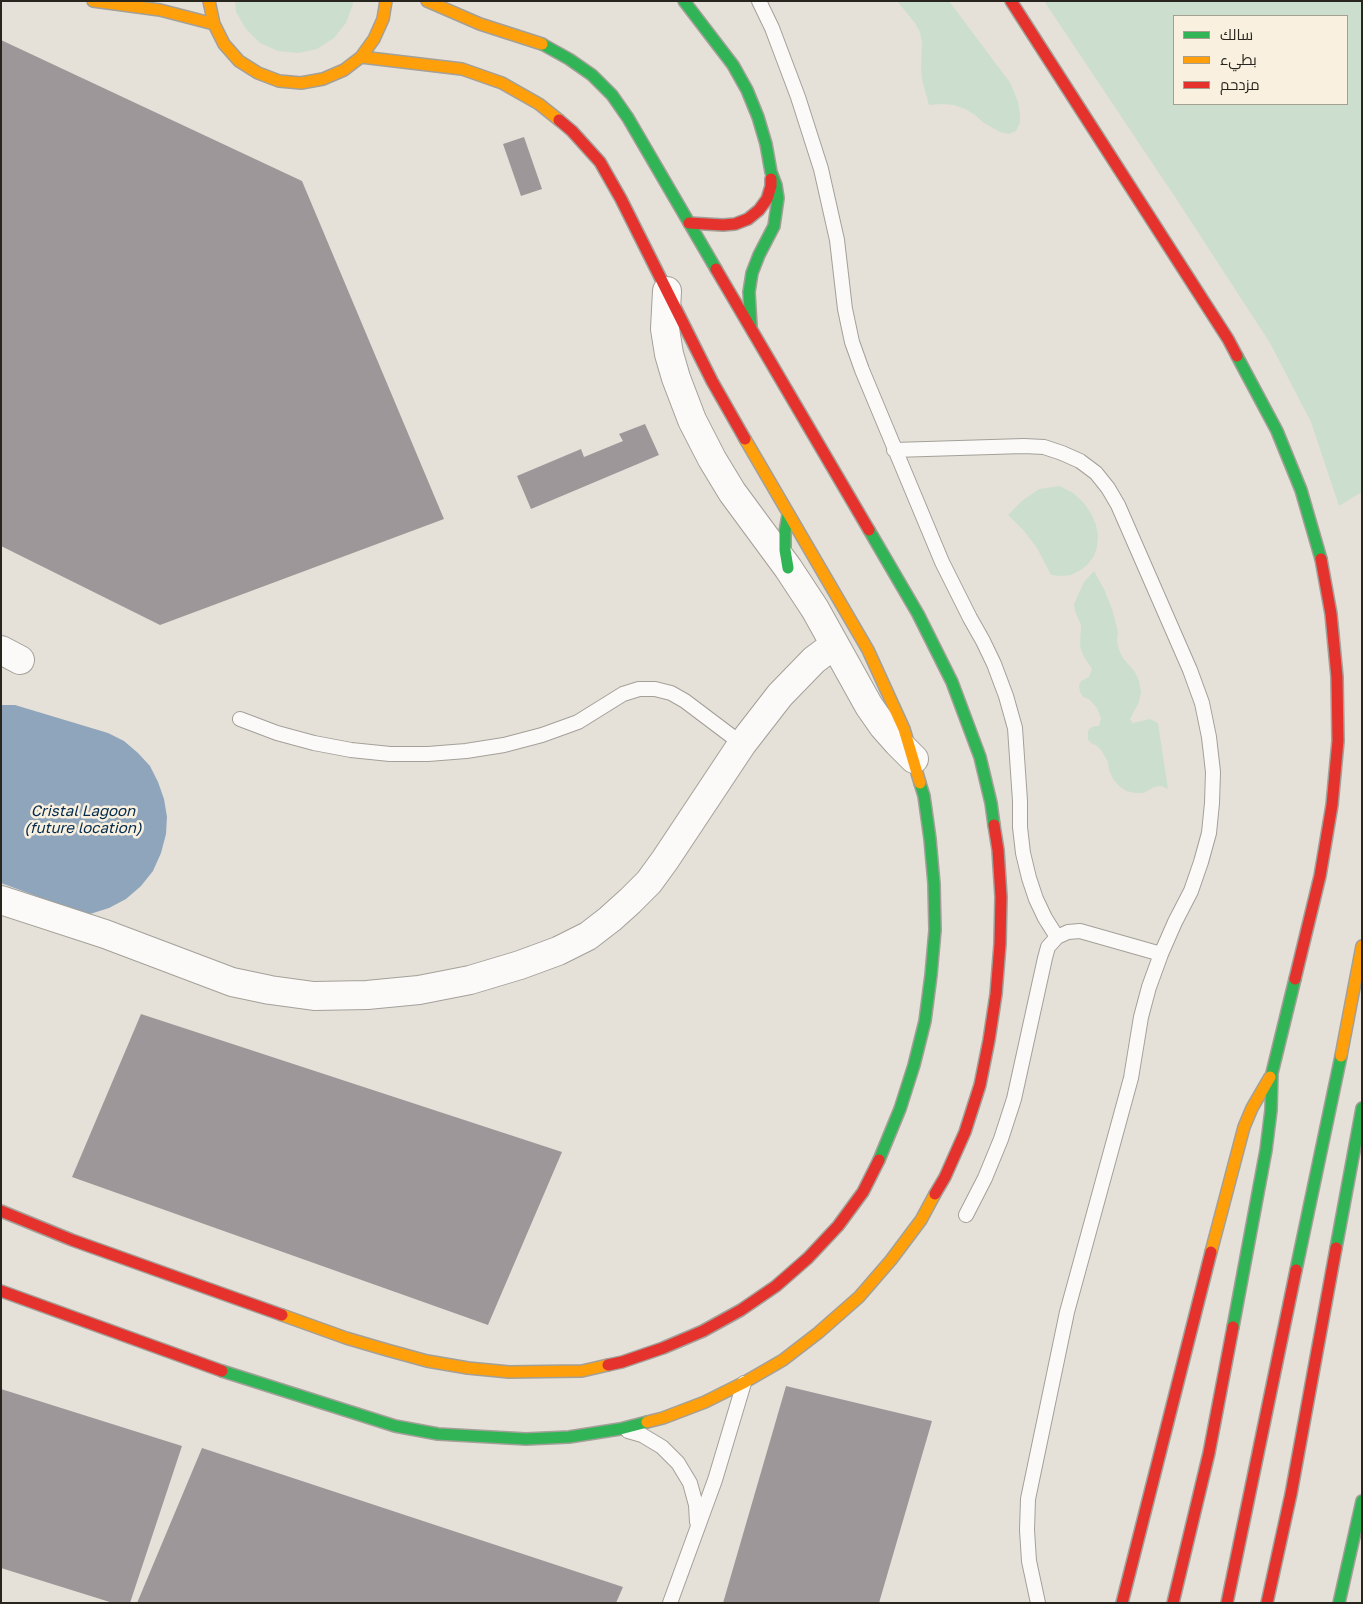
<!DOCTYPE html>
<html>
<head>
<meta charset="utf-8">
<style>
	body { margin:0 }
	#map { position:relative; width:1363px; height:1604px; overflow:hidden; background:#e6e1d8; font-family:"Golos Text",Cairo,sans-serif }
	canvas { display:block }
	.frame { position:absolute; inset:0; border:2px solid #28251f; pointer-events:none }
	.legend { position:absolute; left:1173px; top:15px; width:175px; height:90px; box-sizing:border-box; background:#f9f0df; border:1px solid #a59f92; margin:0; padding:6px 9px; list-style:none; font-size:15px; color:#28251f }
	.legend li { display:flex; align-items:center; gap:10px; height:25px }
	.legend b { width:25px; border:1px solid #a59f92 }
</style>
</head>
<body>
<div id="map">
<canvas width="1363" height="1604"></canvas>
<div class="frame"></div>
<ul class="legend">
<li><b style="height:6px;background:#30b455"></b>سالك</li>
<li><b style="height:6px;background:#ff9f0a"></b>بطيء</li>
<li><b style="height:6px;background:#e5322d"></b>مزدحم</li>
</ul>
</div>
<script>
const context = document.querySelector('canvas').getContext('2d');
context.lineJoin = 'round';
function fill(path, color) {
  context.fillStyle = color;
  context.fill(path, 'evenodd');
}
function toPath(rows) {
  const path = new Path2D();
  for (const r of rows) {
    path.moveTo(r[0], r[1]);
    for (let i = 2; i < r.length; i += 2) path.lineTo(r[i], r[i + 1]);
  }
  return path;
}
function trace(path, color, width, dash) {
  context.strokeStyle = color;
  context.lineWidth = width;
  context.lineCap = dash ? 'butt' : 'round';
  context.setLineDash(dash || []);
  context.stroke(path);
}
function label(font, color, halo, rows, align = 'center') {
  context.font = font + ' "Golos Text",sans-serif';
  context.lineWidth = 5;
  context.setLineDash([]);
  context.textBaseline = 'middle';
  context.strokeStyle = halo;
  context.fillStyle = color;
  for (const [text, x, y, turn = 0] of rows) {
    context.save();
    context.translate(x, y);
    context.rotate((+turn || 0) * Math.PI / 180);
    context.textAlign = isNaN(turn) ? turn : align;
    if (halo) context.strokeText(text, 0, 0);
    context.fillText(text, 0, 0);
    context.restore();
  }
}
fill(toPath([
	[235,1,353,1,353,4,346,23,334,38,317,49,298,53,278,51,260,43,246,29,236,12],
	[897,1,949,1,1011,84,1018,102,1020,114,1020,123,1016,131,1009,134,1000,132,984,123,975,115,965,109,954,105,942,104,929,105,922,80,921,68,922,43,920,32,915,23],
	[1044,1,1362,1,1362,492,1339,506,1311,422,1270,343,1179,203],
	[1174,16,1347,16,1347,104,1174,104],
	[1060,486,1073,493,1084,503,1092,515,1096,525,1098,536,1097,547,1094,556,1088,564,1081,570,1071,575,1061,576,1051,575,1037,548,1024,531,1008,515,1023,500,1039,489],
	[1094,571,1104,589,1112,609,1118,632,1117,641,1119,650,1123,658,1135,672,1139,681,1141,692,1139,702,1130,719,1133,723,1150,719,1158,723,1168,789,1161,786,1154,787,1144,793,1135,793,1126,791,1119,786,1113,779,1109,770,1108,762,1101,750,1096,745,1092,744,1088,740,1088,731,1090,728,1095,726,1099,726,1101,719,1097,708,1089,699,1083,697,1080,692,1079,686,1081,681,1089,677,1092,669,1083,655,1080,647,1081,625,1075,611,1074,604,1084,582]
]), '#ccdece');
fill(toPath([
	[1,705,15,705,108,733,124,741,138,753,150,766,158,782,164,799,167,817,166,834,161,853,153,871,141,886,126,899,109,908,90,914,74,910,1,883]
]), '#8ea5bb');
fill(toPath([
	[1,40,302,181,444,519,160,625,1,546],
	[524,137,542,189,521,196,503,144],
	[645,424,659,455,531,509,517,476,581,449,584,457,623,441,619,434],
	[141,1014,562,1152,488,1325,72,1177],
	[786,1386,932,1421,879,1603,723,1603],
	[1,1389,182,1446,130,1603,113,1603,1,1568],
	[202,1448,623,1587,616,1603,137,1603]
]), '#9e979a');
const lane = toPath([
	[759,1,772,28,798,97,821,169,837,240,845,309,852,342,862,370,942,562,970,618,983,641,994,664,1006,696,1015,728,1020,801,1020,827,1023,853,1029,878,1036,899,1045,918,1057,937],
	[894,450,1024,446,1044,447,1062,453,1080,461,1096,473,1108,488,1118,505,1190,670,1202,703,1209,737,1213,772,1212,803,1209,833,1201,862,1191,891,1175,922,1161,954,1149,987,1141,1017,1131,1078,1067,1312,1028,1499,1027,1530,1029,1561,1038,1603],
	[240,719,277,733,314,743,351,750,390,754,428,754,466,751,504,745,542,735,578,722,623,694,639,689,655,689,671,693,685,701,742,744],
	[966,1215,985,1178,1001,1139,1014,1099,1045,958,1048,947,1057,937,1068,932,1080,931,1161,954],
	[628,1431,642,1435,662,1447,678,1463,690,1483,696,1505,697,1522],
	[670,1603,715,1480,744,1383]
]);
const street = toPath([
	[667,291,665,329,669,354,676,378,692,420,712,459,732,492,788,568,815,609,869,706,883,726,898,743,914,759],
	[1,650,20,660],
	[1,900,105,934,232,982,270,990,314,996,367,995,419,990,470,980,520,965,558,951,588,936,610,919,630,901,649,882,665,860,742,744,780,695,814,660,834,645]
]);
const fast = toPath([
	[684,1,733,65,747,90,758,117,766,144,771,172,776,185,778,198,774,226,759,255,752,273,749,292,751,326],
	[542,44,569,59,592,75,612,95,628,118,716,269],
	[1237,356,1277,431,1301,490,1321,559],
	[788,515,785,532,785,550,788,568],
	[869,530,918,614,952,682,980,757,991,803,994,825],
	[879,1160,900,1109,914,1065,925,1021,931,975,935,930,934,884,930,839,924,796,920,783],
	[1336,1248,1362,1108],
	[1296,1270,1341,1056],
	[1233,1327,1266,1150,1271,1110,1272,1073,1295,979],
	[222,1371,395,1426,438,1434,526,1439,569,1437,620,1429,647,1422],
	[1339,1603,1362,1501]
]);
const slow = toPath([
	[93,1,160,10,214,24],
	[209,1,214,24,224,44,239,61,258,73,279,81,301,83,323,79,344,70,361,57,374,39,383,19,386,1],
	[427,1,480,24,542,44],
	[361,57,462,69,502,83,539,104,559,120],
	[745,439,868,650,904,729,920,783],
	[1341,1056,1362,946],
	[1211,1252,1244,1127,1252,1108,1270,1077],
	[282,1315,346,1338,387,1350,427,1361,468,1368,509,1372,582,1371,608,1365],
	[647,1422,663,1418,705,1402,745,1382,783,1360,818,1333,859,1297,891,1260,921,1220,935,1194]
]);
const jam = toPath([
	[1011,1,1228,339,1237,356],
	[559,120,572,131,600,162,621,199,712,381,745,439],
	[689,223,723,225,735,224,748,219,759,210,767,199,771,186,771,179],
	[716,269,869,530],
	[1295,979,1320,876,1332,805,1338,741,1337,677,1331,614,1321,559],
	[935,1194,945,1177,965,1132,980,1085,989,1040,996,994,1000,944,1001,897,998,850,994,825],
	[1,1211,72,1240,282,1315],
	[1,1291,222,1371],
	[608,1365,622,1362,663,1348,703,1331,741,1310,776,1286,808,1258,838,1226,863,1192,879,1160],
	[1122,1603,1211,1252],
	[1173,1603,1209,1453,1233,1327],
	[1227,1603,1296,1270],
	[1267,1603,1291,1494,1336,1248]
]);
trace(lane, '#a3a099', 16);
trace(street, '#a3a099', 30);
trace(fast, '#a3a099', 14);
trace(slow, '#a3a099', 14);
trace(jam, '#a3a099', 14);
trace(lane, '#fbfaf9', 14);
trace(street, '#fbfaf9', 28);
trace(fast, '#30b455', 11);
trace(slow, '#ff9f0a', 11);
trace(jam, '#e5322d', 11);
label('italic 15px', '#022b4e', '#f9f0df', [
	["Cristal Lagoon",83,811],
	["(future location)",83,828]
]);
</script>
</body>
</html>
